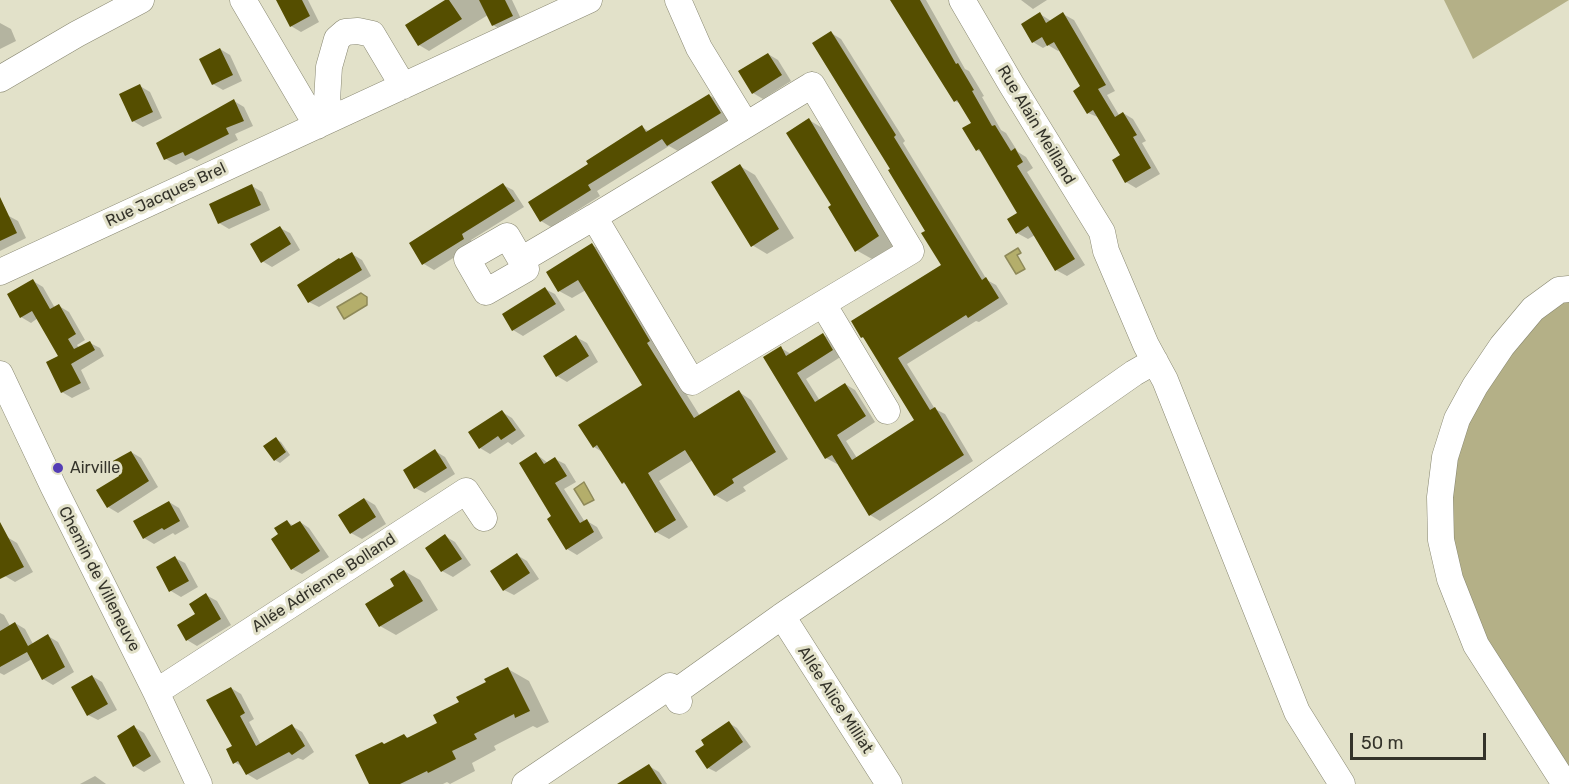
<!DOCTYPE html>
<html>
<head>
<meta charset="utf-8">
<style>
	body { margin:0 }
	#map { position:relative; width:1569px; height:784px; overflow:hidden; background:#e2e1c9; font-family:Rubik,sans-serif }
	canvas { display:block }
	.scale { position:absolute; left:1350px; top:733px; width:136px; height:27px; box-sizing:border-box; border:3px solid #34332a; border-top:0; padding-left:8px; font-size:18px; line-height:21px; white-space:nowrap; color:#34332a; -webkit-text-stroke:4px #e2e1c9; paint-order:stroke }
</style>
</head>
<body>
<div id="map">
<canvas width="1569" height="784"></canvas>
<div class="scale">50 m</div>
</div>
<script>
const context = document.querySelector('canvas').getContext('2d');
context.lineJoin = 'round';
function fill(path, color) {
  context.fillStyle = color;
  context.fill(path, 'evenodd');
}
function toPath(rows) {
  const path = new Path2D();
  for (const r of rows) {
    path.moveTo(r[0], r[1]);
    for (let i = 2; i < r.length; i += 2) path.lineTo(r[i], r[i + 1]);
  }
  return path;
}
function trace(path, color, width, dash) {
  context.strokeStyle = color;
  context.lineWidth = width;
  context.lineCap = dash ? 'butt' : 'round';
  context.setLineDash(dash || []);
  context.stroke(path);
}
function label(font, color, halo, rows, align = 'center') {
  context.font = font + ' Rubik,sans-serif';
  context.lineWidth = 6;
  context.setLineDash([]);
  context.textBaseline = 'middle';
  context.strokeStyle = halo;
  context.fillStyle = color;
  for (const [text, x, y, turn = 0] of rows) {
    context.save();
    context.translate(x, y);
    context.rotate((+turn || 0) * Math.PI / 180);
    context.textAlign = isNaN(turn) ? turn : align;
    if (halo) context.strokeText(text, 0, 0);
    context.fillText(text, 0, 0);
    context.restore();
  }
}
fill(toPath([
	[1444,0,1569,0,1473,59],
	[1569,289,1569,784,1476,645,1440,497,1475,386]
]), '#b4b087');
const water = toPath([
	[1018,248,1021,253,1017,255,1025,269,1016,274,1005,256,1018,248],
	[361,293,367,297,367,305,344,319,337,307,361,293],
	[584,482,594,500,584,505,574,489,584,482]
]);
fill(water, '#b4ae6b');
trace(water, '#8e8958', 1.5);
fill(toPath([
	[281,0,308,0,319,22,301,32,291,26],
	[448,0,512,0,522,21,503,31,493,25,488,15,429,51,419,45],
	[892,0,926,0,965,69,969,71,984,96,982,97,1001,130,1006,133,1018,152,1026,157,1033,168,1027,172,1085,265,1067,276,1056,270,1035,235,1028,239,1017,233,1019,214,983,153,977,150,973,124,961,104,955,101],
	[1021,0,1047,0,1033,9],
	[1040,14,1051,21,1063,14,1074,20,1115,91,1107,95,1119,115,1123,113,1133,119,1146,141,1142,143,1160,174,1136,188,1126,182,1122,156,1100,118,1088,113,1083,87,1060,50,1058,51,1048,45,1043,48,1033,42],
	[0,23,11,29,16,41,0,49],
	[831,33,841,39,905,141,903,143,987,280,996,285,1008,304,979,322,976,321,907,364,935,409,945,414,973,461,880,521,870,515,838,463,837,464,826,458,781,348,791,354,823,335,833,340,842,356,806,379,820,401,845,384,855,390,875,422,846,441,857,458,916,420,866,340,862,337,943,265,927,231,892,169],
	[220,49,230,55,242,81,223,90,213,84],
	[768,54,778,60,791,81,763,99,753,93],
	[140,86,150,92,162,118,143,127,133,121],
	[709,95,719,101,730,119,678,151,669,146,597,191,600,196,551,227,541,221,590,165,642,127,650,132],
	[234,101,244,107,253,126,235,134,238,140,197,161,191,158,176,165,166,159,158,144],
	[809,120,824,129,894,246,872,259,856,250,833,206],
	[740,166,755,175,794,238,767,254,752,245],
	[503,185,513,190,524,207,471,240,474,245,434,270,424,264],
	[252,186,262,192,270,210,229,229,219,223],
	[0,202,7,215,18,221,26,238,0,251],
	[280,228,290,233,300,250,272,267,262,261],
	[592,245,605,252,659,350,700,416,739,392,751,400,788,459,743,487,746,491,727,502,715,495,693,460,659,481,688,527,669,539,656,532,627,485,623,483,604,453,594,447,645,386,586,290,572,298,559,291],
	[352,254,362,260,371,276,319,307,309,302],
	[33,281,43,287,55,308,59,306,69,312,85,340,77,345,79,348,90,343,100,348,104,356,81,370,90,389,72,398,62,392,60,357,38,318,31,323,21,317],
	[545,289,555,294,565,310,523,336,513,330],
	[576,337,587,343,598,362,567,382,557,376],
	[502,412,512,418,525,436,512,445,508,442,490,454,480,448],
	[276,439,281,442,290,455,280,463,275,460,266,446],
	[435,451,445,457,455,474,425,493,415,488],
	[131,452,141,458,158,487,118,513,108,507],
	[536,454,548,463,555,459,565,464,576,482,564,489,585,522,587,521,597,527,603,538,577,555,567,549,553,517],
	[365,499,375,505,386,524,362,539,351,533],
	[169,502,179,508,189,527,175,535,173,533,154,544,144,538],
	[287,522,294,526,300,522,309,528,329,557,302,574,292,569,281,535],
	[445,536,455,542,471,565,453,577,442,571,427,548],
	[7,537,17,543,33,572,15,582,5,576,0,567,0,541],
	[517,555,527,561,539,579,514,595,504,590],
	[175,558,185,563,198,587,181,597,171,591,158,568],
	[404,571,420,580,438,610,396,635,380,626],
	[206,595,217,601,231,625,197,646,187,640],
	[0,613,4,615,10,626,15,623,25,629,33,644,48,636,58,642,74,672,53,685,43,679,32,659,4,675,0,673],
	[508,669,529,681,549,722,537,728,533,726,494,746,496,750,472,763,475,771,450,784,447,782,443,784,371,784,385,745,404,736,409,738,439,724,461,702],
	[92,676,102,682,117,710,98,720,88,715],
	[231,688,241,694,254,719,249,722,261,745,292,726,302,732,314,752,303,760,298,758,257,780,247,774,243,767,234,762],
	[729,723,737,728,751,747,716,772,708,768],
	[134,727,144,733,161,762,144,772,134,766],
	[649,766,659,772,667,784,630,784],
	[95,776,106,784,80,784]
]), '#0003');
fill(toPath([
	[276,0,302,0,310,16,290,27],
	[445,0,449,0,462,19,418,46,405,25],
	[479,0,505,0,513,16,492,26],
	[890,0,920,0,956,64,958,63,974,90,972,91,992,126,995,125,1011,151,1015,148,1023,162,1017,166,1075,259,1055,271,1028,226,1016,234,1007,219,1017,213,979,149,976,151,962,128,971,123,957,100,954,102],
	[1040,12,1046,23,1063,12,1106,85,1098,89,1115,117,1123,112,1137,135,1133,137,1151,168,1125,183,1112,160,1120,155,1093,110,1087,114,1073,91,1080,86,1054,42,1047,46,1042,37,1032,43,1021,24],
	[831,31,896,135,894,137,982,280,986,277,999,298,968,318,966,315,898,358,930,410,935,407,964,455,869,516,832,455,825,459,763,357,781,346,786,356,823,333,833,350,797,373,815,402,845,383,866,416,837,435,852,460,914,420,863,337,861,338,851,321,941,265,921,233,925,231,888,170,890,169,812,43],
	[220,48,233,75,212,85,199,59],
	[768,53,782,75,752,94,738,71],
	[140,84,153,112,132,122,119,94],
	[709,94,721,113,667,146,662,139,588,185,591,190,540,222,528,202,588,164,586,161,642,125,646,132],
	[234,99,244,121,226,128,229,134,185,156,183,152,164,160,156,143],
	[809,118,879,236,855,252,828,207,831,205,786,133],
	[740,164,779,229,751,247,711,182],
	[503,183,515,201,462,234,464,239,422,265,409,243],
	[252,184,261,205,218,224,209,204],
	[0,197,17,233,0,241],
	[280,226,291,244,261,263,250,244],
	[592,243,650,341,647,343,694,418,739,390,776,452,732,479,734,483,714,496,685,450,648,473,676,520,655,533,624,482,622,484,597,445,593,448,578,425,642,385,578,280,558,292,546,272],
	[352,252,362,270,308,303,297,285,339,258,340,259],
	[33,279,50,309,59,304,76,334,68,339,74,349,90,341,95,350,71,364,81,383,61,393,46,362,58,356,32,311,20,318,7,294],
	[545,287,556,304,512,331,502,314],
	[576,335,589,356,556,377,543,356],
	[502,410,516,430,501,440,498,436,479,449,468,432],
	[276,437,286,452,274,461,263,446],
	[435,449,447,468,414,489,403,470],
	[131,451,149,481,107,508,96,490,119,476,111,462],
	[536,452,544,464,555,457,567,476,555,483,580,523,587,519,594,532,566,550,547,519,551,516,519,463],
	[364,498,376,517,350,534,338,515],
	[169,501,180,521,164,530,162,528,143,539,133,521],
	[287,520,291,526,300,521,320,551,291,570,271,539,278,534,274,528],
	[0,522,24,567,0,579],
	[445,534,462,559,441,572,425,548],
	[517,553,530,573,503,591,490,571],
	[175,556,189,581,169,592,156,567],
	[404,570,423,601,379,627,365,604,394,586,390,579],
	[206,593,221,619,186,641,177,625,195,614,189,604],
	[15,622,28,646,48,634,65,667,42,680,27,652,0,667,0,631],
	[508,667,530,711,515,718,514,714,474,734,477,739,452,751,456,759,428,773,427,771,400,784,369,784,355,755,382,742,384,744,404,734,407,738,437,723,433,715,459,702,456,697,486,682,484,679],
	[92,675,108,704,87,716,71,687],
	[231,687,245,713,240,716,256,746,292,724,305,746,292,755,289,752,246,775,238,761,233,764,226,749,232,746,206,700],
	[729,721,743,742,707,769,695,751,704,745,701,740],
	[134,725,151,756,133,767,117,736],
	[649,764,662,784,617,784]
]), '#554e00');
const minor = toPath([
	[243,0,317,126],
	[678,0,699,48,746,125],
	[962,0,1011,84,1102,232,1106,251,1146,345,1165,380,1297,712,1342,784],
	[0,79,77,34,141,0],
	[812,85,911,251,692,382,594,217,812,85],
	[332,118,327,100,329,67,337,39,345,32,358,31,372,34,403,86],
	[521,260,526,269,486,292,467,259,507,236,521,260,594,217],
	[0,272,589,0],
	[823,304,887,411],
	[0,374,53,486,156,692,199,784],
	[782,616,889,784],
	[156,692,466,491,484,518],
	[674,693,782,616,940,509,1134,373,1155,361],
	[525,784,670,686,679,701],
	[1565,784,1476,645,1450,579,1441,540,1440,497,1445,457,1457,419,1475,386,1502,346,1533,309,1559,290,1569,289]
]);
trace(minor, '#888771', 27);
trace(minor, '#fff', 26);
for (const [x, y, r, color] of [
	[58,468,6,"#543db5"]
]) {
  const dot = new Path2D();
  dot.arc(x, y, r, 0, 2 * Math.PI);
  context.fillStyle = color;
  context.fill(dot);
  trace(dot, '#e2e1c9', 2);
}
label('16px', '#34332a', '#e2e1c9', [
	["Rue Alain Meilland",1036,125,59],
	["Rue Jacques Brel",166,195,-25],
	["Chemin de Villeneuve",99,579,63],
	["Allée Adrienne Bolland",324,583,-33],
	["Allée Alice Milliat",835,700,57]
]);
label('16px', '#34332a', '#e2e1c9', [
	["Airville",70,468]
], 'left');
</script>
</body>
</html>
